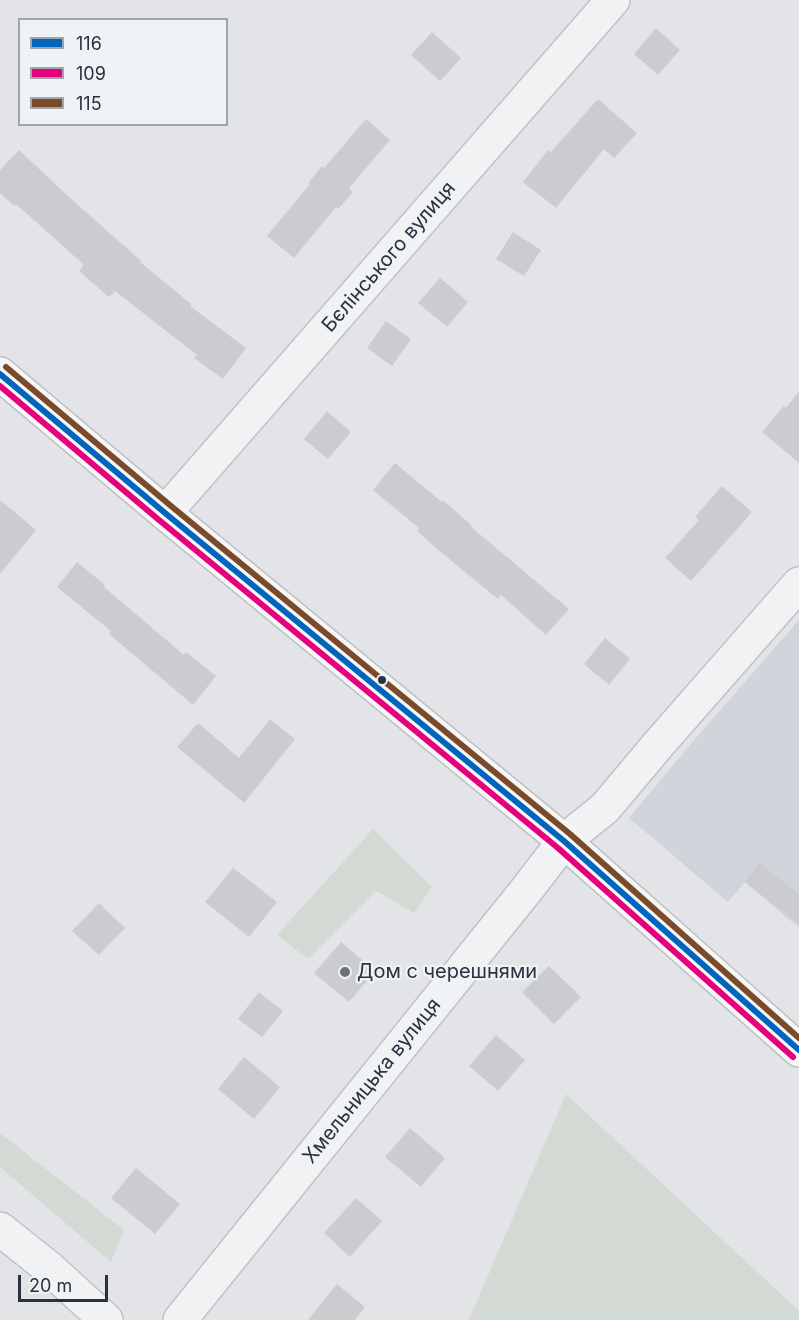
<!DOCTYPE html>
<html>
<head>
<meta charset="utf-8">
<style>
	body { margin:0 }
	#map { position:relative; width:799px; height:1320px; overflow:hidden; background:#e2e4e7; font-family:Inter,sans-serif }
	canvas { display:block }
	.legend { position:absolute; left:18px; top:18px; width:210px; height:108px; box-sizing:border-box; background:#f0f3f6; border:2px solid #a1a6ad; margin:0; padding:8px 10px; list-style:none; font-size:18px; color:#2b323f }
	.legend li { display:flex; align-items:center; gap:12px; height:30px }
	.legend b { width:30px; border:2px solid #a1a6ad }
	.scale { position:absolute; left:18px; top:1275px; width:90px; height:27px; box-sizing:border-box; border:3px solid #2b323f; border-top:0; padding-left:8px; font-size:18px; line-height:21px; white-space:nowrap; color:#2b323f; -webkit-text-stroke:4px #f0f3f6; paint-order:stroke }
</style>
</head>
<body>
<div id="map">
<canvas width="799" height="1320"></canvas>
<ul class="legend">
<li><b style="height:8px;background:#0065bd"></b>116</li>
<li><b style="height:8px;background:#e5007d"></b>109</li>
<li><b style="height:8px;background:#7a4b2a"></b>115</li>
</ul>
<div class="scale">20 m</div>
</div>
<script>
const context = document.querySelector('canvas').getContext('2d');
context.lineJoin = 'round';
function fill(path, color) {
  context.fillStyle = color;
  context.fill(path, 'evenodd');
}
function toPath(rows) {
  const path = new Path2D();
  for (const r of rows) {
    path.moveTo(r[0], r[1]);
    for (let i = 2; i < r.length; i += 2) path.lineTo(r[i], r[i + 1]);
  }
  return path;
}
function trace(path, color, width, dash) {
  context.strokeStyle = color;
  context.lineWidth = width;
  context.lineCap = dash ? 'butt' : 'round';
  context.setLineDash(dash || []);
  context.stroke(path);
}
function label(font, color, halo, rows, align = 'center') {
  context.font = font + ' Inter,sans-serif';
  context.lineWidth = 4.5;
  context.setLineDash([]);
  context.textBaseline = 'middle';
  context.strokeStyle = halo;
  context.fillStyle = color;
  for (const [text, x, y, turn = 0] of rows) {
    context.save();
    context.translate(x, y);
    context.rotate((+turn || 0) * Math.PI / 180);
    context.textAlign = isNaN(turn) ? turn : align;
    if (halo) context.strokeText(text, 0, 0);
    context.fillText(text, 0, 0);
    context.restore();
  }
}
fill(toPath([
	[799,620,799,927,787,918,745,882,728,902,629,818,690,745]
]), '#d1d4da');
fill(toPath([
	[373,829,432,887,414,913,376,891,308,959,277,935],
	[566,1094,799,1311,799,1320,469,1320],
	[0,1133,124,1230,111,1262,0,1167]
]), '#d3dad3');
fill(toPath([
	[656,28,680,50,658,75,634,54],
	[432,32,461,58,440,81,411,55],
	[598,99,637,133,614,158,604,149,556,208,523,182,548,150,551,152],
	[366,119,390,140,349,188,353,192,338,209,336,207,294,258,267,236,310,184,308,183,322,166,324,168],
	[19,150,69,197,141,261,140,262,191,304,190,306,246,348,223,379,194,358,197,355,115,291,109,297,79,271,84,265,16,204,14,206,0,193,0,170],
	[513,232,541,250,524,276,496,259],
	[440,278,468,302,447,327,418,303],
	[386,321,411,339,392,366,367,348],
	[799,391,799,463,762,432,784,406,786,408],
	[327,411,351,432,328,459,304,439],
	[395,463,442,502,444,501,472,526,471,527,569,609,546,635,501,595,498,599,437,549,417,531,419,528,373,490],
	[722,486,752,512,691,581,665,558,699,520,695,517],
	[0,500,36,530,0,574],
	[77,562,105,585,104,587,184,655,186,652,216,676,193,705,109,634,111,631,57,587],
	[605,638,630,659,609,685,584,664],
	[270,719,295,739,244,803,177,747,198,723,239,758],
	[759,863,799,894,799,924,745,882],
	[233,868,277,902,249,937,205,902],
	[99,903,125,928,99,955,72,931],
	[341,942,375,971,349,1002,314,973],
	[549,966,581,997,554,1024,522,992],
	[259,992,283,1011,262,1037,238,1019],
	[496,1035,525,1060,498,1091,469,1066],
	[244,1057,280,1087,254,1119,218,1089],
	[410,1128,445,1158,421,1187,385,1157],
	[136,1168,180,1204,155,1234,111,1198],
	[356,1198,382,1221,350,1257,324,1233],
	[337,1284,365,1307,355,1320,308,1320]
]), '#cbcccf');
const minor = toPath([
	[165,513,613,0],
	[0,1229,49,1268,106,1320],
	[180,1320,528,888,564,841,605,808,657,746,799,584]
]);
const major = toPath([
	[0,374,165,513,564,841,799,1050]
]);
trace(minor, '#c1c2c5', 36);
trace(major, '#bfc1c4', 36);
trace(minor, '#f1f2f4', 33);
trace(major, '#f6f6f6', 33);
trace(toPath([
	[0,374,165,513,564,841,799,1050]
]), '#0065bd', 6);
trace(toPath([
	[0,386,159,520,558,848,793,1057]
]), '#e5007d', 6);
trace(toPath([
	[6,367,171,506,570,834,799,1038]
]), '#7a4b2a', 6);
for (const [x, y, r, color] of [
	[382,680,5,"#2b323f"],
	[345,972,6,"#6b707a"]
]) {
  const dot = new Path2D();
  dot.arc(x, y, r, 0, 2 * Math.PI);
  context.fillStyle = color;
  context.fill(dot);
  trace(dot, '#f0f3f6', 2);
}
label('20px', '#2b323f', '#f0f3f6', [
	["Бєлінського вулиця",389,257,-49],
	["Хмельницька вулиця",372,1081,-51]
]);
label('20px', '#2b323f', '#f0f3f6', [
	["Дом с черешнями",357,972]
], 'left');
</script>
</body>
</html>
